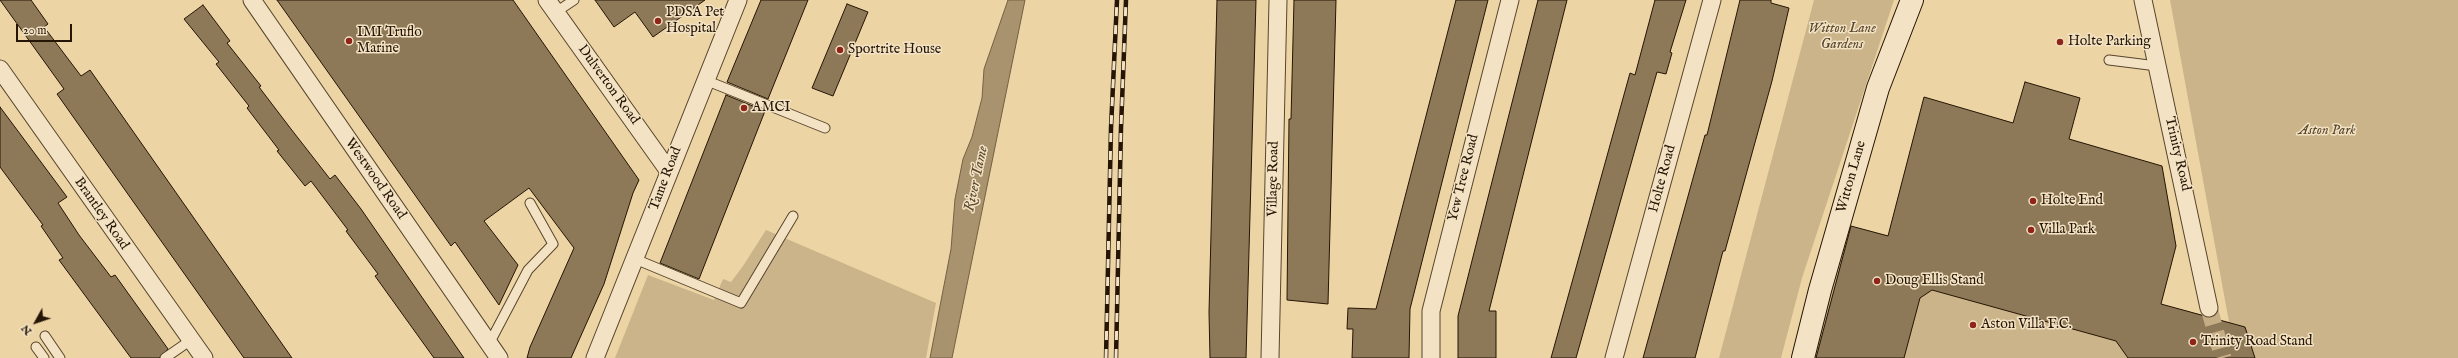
<!DOCTYPE html>
<html>
<head>
<meta charset="utf-8">
<style>
	body { margin:0 }
	#map { position:relative; width:2458px; height:358px; overflow:hidden; background:#edd4a5; font-family:"IM FELL English",serif }
	canvas { display:block }
	.north { position:absolute; left:16px; top:302px; width:40px; height:40px; -webkit-text-stroke:3px #f3e3c4; paint-order:stroke; rotate:230deg; font-size:11px; font-weight:700; line-height:16px; text-align:center; color:#251504 }
	.north::after { content:''; display:block; margin:auto; width:14px; height:18px; background:#251504; clip-path:polygon(50% 0,100% 100%,50% 72%,0 100%) }
	.scale { position:absolute; left:16px; top:24px; width:56px; height:18px; box-sizing:border-box; border:2px solid #251504; border-top:0; padding-left:5px; font-size:12px; line-height:14px; white-space:nowrap; color:#251504; -webkit-text-stroke:3px #f3e3c4; paint-order:stroke }
</style>
</head>
<body>
<div id="map">
<canvas width="2458" height="358"></canvas>
<div class="north">N</div>
<div class="scale">20 m</div>
</div>
<script>
const context = document.querySelector('canvas').getContext('2d');
context.lineJoin = 'round';
function fill(path, color) {
  context.fillStyle = color;
  context.fill(path, 'evenodd');
}
function toPath(rows) {
  const path = new Path2D();
  for (const r of rows) {
    path.moveTo(r[0], r[1]);
    for (let i = 2; i < r.length; i += 2) path.lineTo(r[i], r[i + 1]);
  }
  return path;
}
function trace(path, color, width, dash) {
  context.strokeStyle = color;
  context.lineWidth = width;
  context.lineCap = dash ? 'butt' : 'round';
  context.setLineDash(dash || []);
  context.stroke(path);
}
function label(font, color, halo, rows, align = 'center') {
  context.font = font + ' "IM FELL English",serif';
  context.lineWidth = 3;
  context.setLineDash([]);
  context.textBaseline = 'middle';
  context.strokeStyle = halo;
  context.fillStyle = color;
  for (const [text, x, y, turn = 0] of rows) {
    context.save();
    context.translate(x, y);
    context.rotate((+turn || 0) * Math.PI / 180);
    context.textAlign = isNaN(turn) ? turn : align;
    if (halo) context.strokeText(text, 0, 0);
    context.fillText(text, 0, 0);
    context.restore();
  }
}
fill(toPath([
	[1814,0,1894,0,1802,278,1781,358,1719,358],
	[2170,0,2458,0,2458,358,1810,358,1845,225,1888,235,1924,97,2162,166,2176,246,2161,304,2229,322],
	[766,230,936,303,926,358,615,358,648,275,714,300,723,279,731,282,743,266]
]), '#cbb48a');
const water = toPath([
	[1008,0,1025,0,952,358,930,358,951,249,955,199,963,159,972,137,982,98,984,69,1008,0]
]);
fill(water, '#a9936e');
trace(water, '#746144', 1);
const building = toPath([
	[0,0,31,0,48,24,44,27,81,76,90,70,292,358,244,358,57,94,64,89,0,0],
	[277,0,513,0,639,180,633,193,604,284,571,358,527,358,530,347,574,248,529,188,484,221,518,265,499,305,455,242,451,246,277,0],
	[595,0,705,0,653,37,635,12,614,27,595,0],
	[761,0,808,0,768,99,727,82,761,0],
	[1217,0,1256,0,1246,358,1210,358,1209,312,1217,0],
	[1294,0,1336,0,1328,304,1287,300,1289,119,1291,119,1294,0],
	[1456,0,1488,0,1410,309,1409,358,1352,358,1353,329,1347,329,1348,308,1376,309,1456,0],
	[1538,0,1567,0,1489,311,1496,311,1496,358,1458,358,1458,316,1538,0],
	[1655,0,1686,0,1670,52,1672,53,1666,74,1657,72,1576,358,1551,358,1630,73,1635,75,1655,0],
	[1740,0,1771,0,1771,3,1789,8,1772,81,1725,251,1723,251,1695,358,1643,358,1705,135,1707,135,1740,0],
	[847,4,868,12,833,96,812,88,847,4],
	[203,5,230,41,227,43,261,86,259,87,291,129,330,179,335,175,361,209,464,358,434,358,375,276,378,274,346,231,348,230,311,181,305,186,277,151,279,150,247,108,249,106,216,64,219,62,184,19,203,5],
	[2025,82,2080,98,2069,139,2162,166,2176,246,2161,304,2245,327,2255,358,2128,358,2116,341,1932,290,1920,298,1904,358,1816,358,1851,226,1888,236,1924,97,2013,123,2025,82],
	[726,95,765,111,699,279,660,263,726,95],
	[0,107,67,197,58,203,79,235,111,277,115,275,168,349,159,358,131,358,59,260,63,258,41,226,43,225,0,167,0,107]
]);
fill(building, '#8d7858');
trace(building, '#251504', 1);
trace(toPath([
	[2209,308,2223,358]
]), '#c5ae85', 17, [17, 8]);
const service = toPath([
	[556,12,574,0],
	[2109,60,2157,66],
	[705,80,825,128],
	[635,259,741,303,793,216],
	[45,336,60,358],
	[489,344,528,270,553,244,530,203],
	[36,347,44,358],
	[165,358,191,340]
]);
const minor = toPath([
	[252,0,499,358],
	[547,0,668,170],
	[2143,0,2209,308],
	[0,69,204,358],
	[595,358,738,0],
	[1270,358,1278,0],
	[1431,358,1431,311,1510,0],
	[1614,358,1712,0]
]);
const secondary = toPath([
	[1803,358,1820,290,1878,88,1912,0]
]);
trace(service, '#57452c', 11);
trace(minor, '#57452c', 19);
trace(secondary, '#251504', 24);
trace(service, '#f3e3c4', 9);
trace(minor, '#f3e3c4', 17);
trace(secondary, '#f3e3c4', 22);
const rail = toPath([
	[1106,358,1111,128,1117,0],
	[1116,358,1121,128,1126,0]
]);
trace(rail, '#251504', 4.5);
trace(rail, '#f3e3c4', 3, [9]);
for (const [x, y, r, color] of [
	[658,21,4,"#8f2418"],
	[349,41,4,"#8f2418"],
	[2060,42,4,"#8f2418"],
	[840,50,4,"#8f2418"],
	[744,108,4,"#8f2418"],
	[2033,201,4,"#8f2418"],
	[2031,230,4,"#8f2418"],
	[1877,281,4,"#8f2418"],
	[1973,325,4,"#8f2418"],
	[2193,342,4,"#8f2418"]
]) {
  const dot = new Path2D();
  dot.arc(x, y, r, 0, 2 * Math.PI);
  context.fillStyle = color;
  context.fill(dot);
  trace(dot, '#f3e3c4', 1.5);
}
label('14px', '#251504', '#f3e3c4', [
	["PDSA Pet",666,13],
	["Hospital",666,29],
	["IMI Truflo",357,33],
	["Marine",357,49],
	["Holte Parking",2068,42],
	["Sportrite House",848,50],
	["AMCI",752,108],
	["Holte End",2041,201],
	["Villa Park",2039,230],
	["Doug Ellis Stand",1885,281],
	["Aston Villa F.C.",1981,325],
	["Trinity Road Stand",2201,342]
], 'left');
label('italic 14px', '#57452c', '#f3e3c4', [
	["Witton Lane",1842,29],
	["Gardens",1842,45],
	["Aston Park",2327,131]
]);
label('14px', '#251504', '#f3e3c4', [
	["Dulverton Road",608,85,54],
	["Trinity Road",2177,154,77],
	["Witton Lane",1852,177,-74],
	["Yew Tree Road",1464,178,-76],
	["Westwood Road",375,179,55],
	["Tame Road",666,179,-69],
	["Village Road",1274,179,-89],
	["Holte Road",1663,179,-75],
	["Brantley Road",101,214,55]
]);
label('italic 15px', '#5a472e', '#f3e3c4', [
	["River Tame",977,179,-78]
]);
</script>
</body>
</html>
